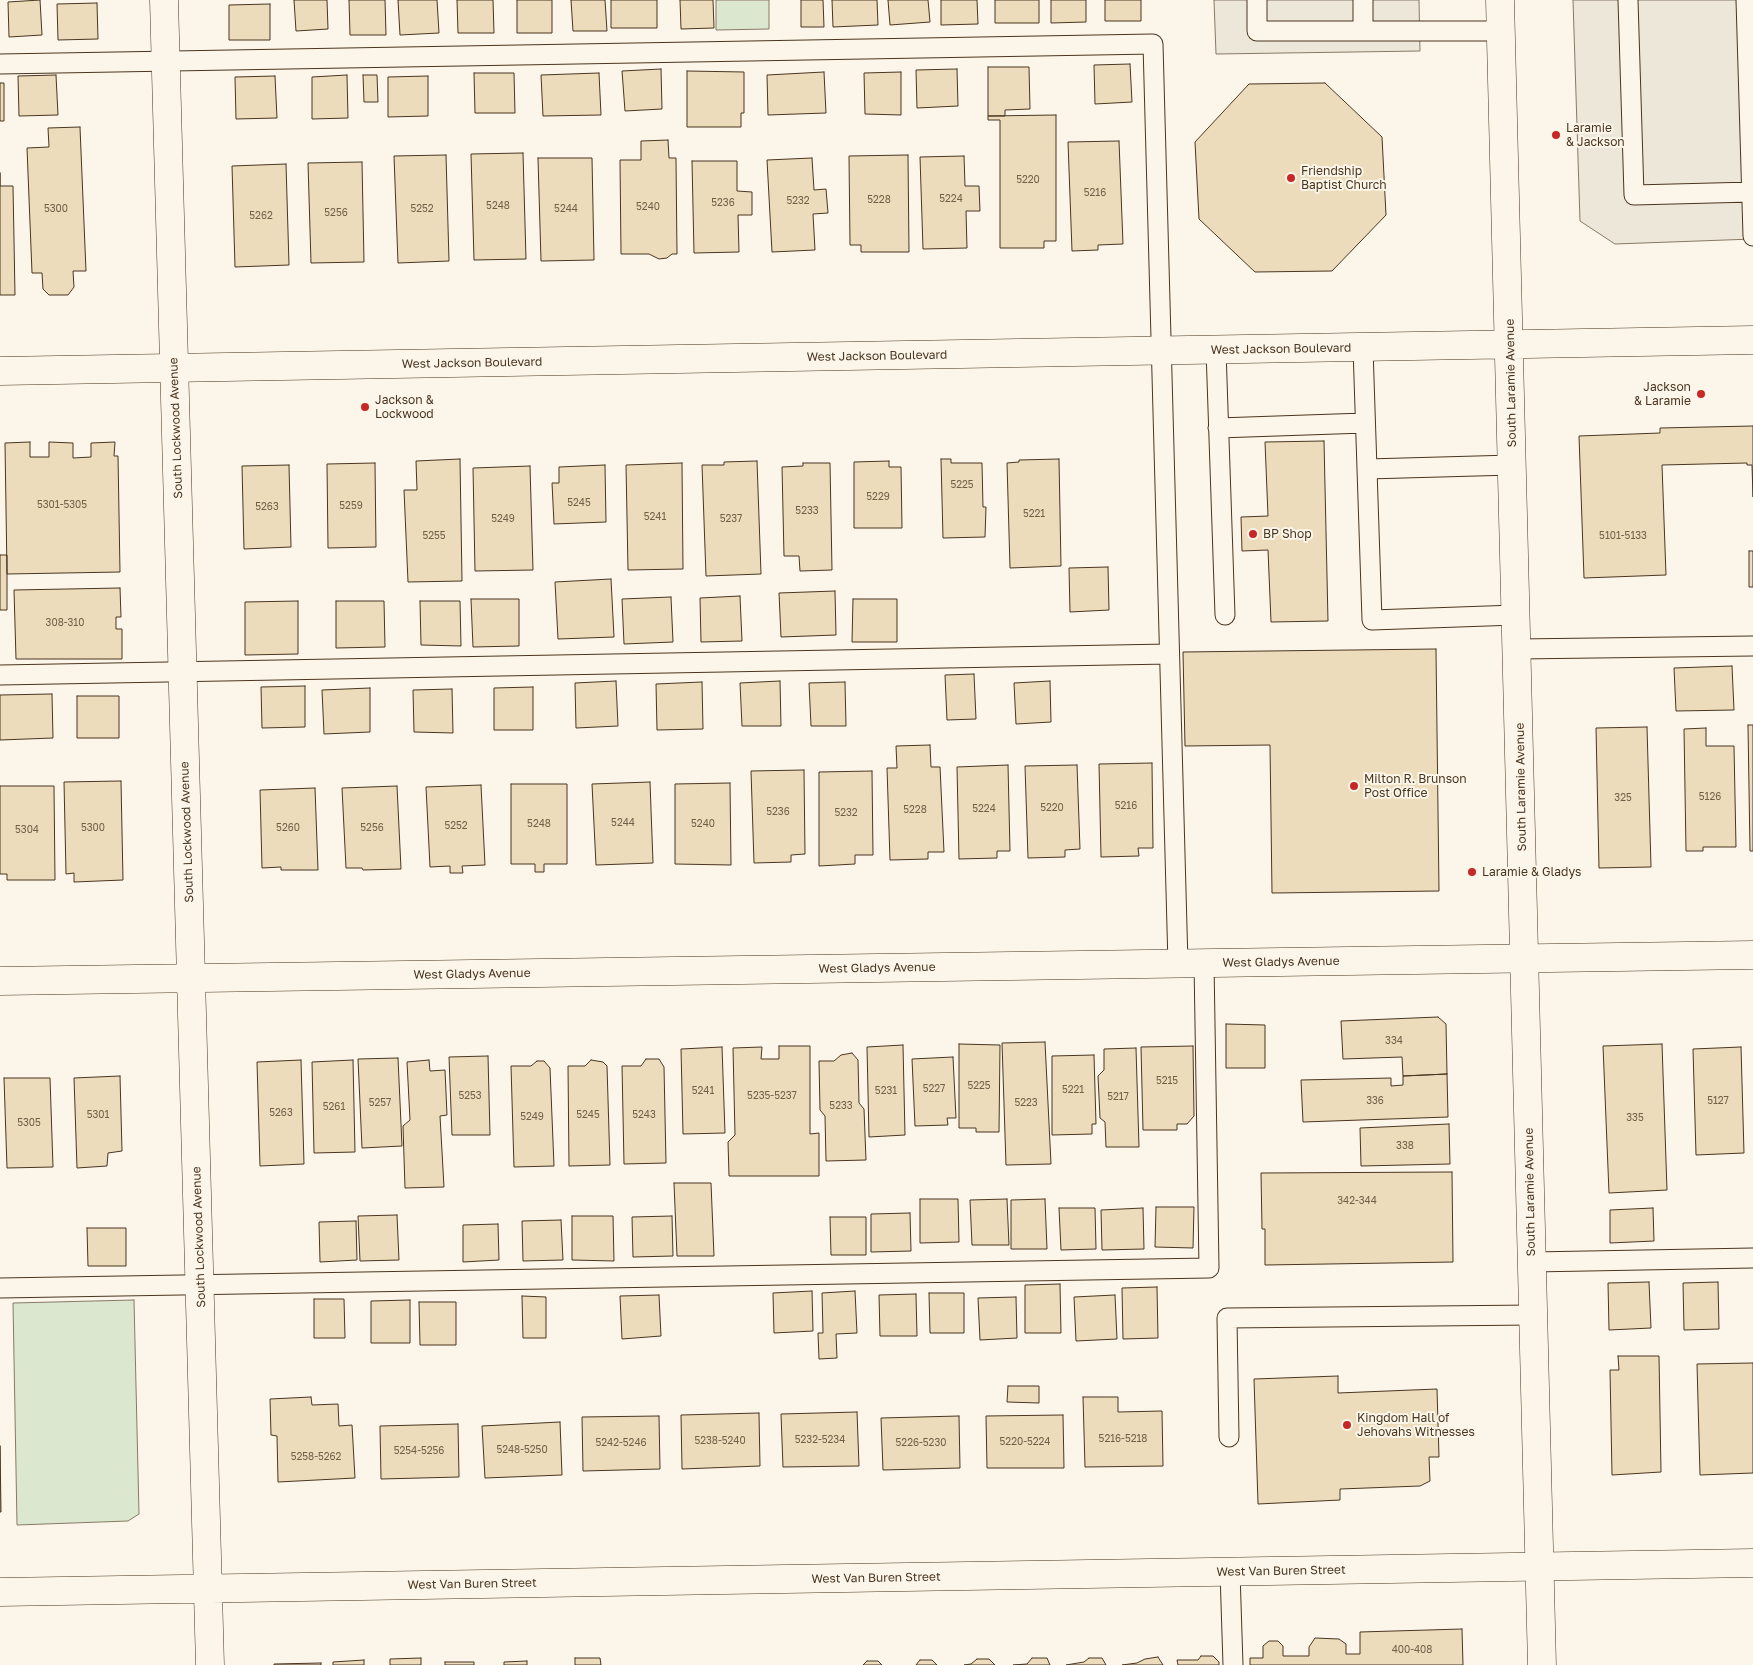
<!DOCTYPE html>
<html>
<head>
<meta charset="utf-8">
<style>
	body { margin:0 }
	canvas { display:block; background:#fbf6e9 }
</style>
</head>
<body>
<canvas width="1753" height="1665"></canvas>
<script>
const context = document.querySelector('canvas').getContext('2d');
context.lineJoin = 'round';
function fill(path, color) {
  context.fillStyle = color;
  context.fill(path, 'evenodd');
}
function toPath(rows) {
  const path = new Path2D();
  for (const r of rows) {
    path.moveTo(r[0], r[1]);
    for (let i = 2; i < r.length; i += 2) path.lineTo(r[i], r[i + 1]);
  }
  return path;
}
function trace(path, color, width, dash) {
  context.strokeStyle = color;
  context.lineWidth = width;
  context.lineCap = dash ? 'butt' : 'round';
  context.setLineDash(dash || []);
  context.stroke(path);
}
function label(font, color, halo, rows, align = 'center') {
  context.font = font + ' "Golos Text",sans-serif';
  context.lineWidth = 4;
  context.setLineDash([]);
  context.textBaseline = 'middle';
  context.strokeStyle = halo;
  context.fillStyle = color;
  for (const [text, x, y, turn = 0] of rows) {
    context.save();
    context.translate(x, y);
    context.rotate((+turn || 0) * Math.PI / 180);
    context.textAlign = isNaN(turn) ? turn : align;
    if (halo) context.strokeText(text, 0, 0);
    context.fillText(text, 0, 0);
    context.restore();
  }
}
const green = toPath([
	[716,0,769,0,769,29,716,30,716,0],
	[134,1300,139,1514,128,1521,17,1525,13,1303,134,1300]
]);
fill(green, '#dce7d0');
trace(green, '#887966', 1);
const parking = toPath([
	[1214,0,1419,0,1420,51,1216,54,1214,0],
	[1573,0,1753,0,1753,239,1615,244,1580,221,1573,0]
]);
fill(parking, '#ede7d9');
trace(parking, '#887966', 1);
const building = toPath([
	[40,0,42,35,9,37,8,2,40,0],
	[294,0,327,0,328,29,296,31,294,0],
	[349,0,385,0,386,35,350,35,349,0],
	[398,0,437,0,439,33,400,35,398,0],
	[457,0,493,0,494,33,458,33,457,0],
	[517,0,552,0,552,33,517,33,517,0],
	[571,0,605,0,607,31,573,31,571,0],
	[611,0,657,0,657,28,611,28,611,0],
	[680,0,713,0,714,28,681,29,680,0],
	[801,0,823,0,824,27,801,27,801,0],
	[832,0,877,0,878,25,833,27,832,0],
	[888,0,928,0,930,22,890,25,888,0],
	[941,0,977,0,978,24,941,25,941,0],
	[995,0,1039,0,1039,23,995,23,995,0],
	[1051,0,1086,0,1086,22,1051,23,1051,0],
	[1105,0,1141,0,1141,21,1105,21,1105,0],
	[97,3,98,39,58,40,57,4,97,3],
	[270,4,270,40,229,40,229,5,270,4],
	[1130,64,1132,102,1095,104,1094,65,1130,64],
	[988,67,1029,67,1030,109,1005,110,1005,116,988,116,988,67],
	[661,69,662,109,625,111,622,71,661,69],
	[957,69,958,106,917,108,916,70,957,69],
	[687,71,744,72,744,113,741,113,741,127,687,127,687,71],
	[824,72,826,113,768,115,767,75,824,72],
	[901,72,901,115,865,114,864,73,901,72],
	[474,73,514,73,515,113,475,113,474,73],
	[599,73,601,115,543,116,541,75,599,73],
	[56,75,58,115,19,116,18,76,56,75],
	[347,75,348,118,312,119,312,77,347,75],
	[363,75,377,75,378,102,364,102,363,75],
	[275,76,277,118,236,119,235,77,275,76],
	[428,76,428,116,388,117,388,77,428,76],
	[0,83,4,83,4,121,0,121,0,83],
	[1325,83,1382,137,1386,215,1332,271,1255,272,1199,219,1195,142,1249,84,1325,83],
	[1056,115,1056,241,1044,241,1044,248,1000,248,1000,120,988,120,988,116,1056,115],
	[80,127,86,271,73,271,74,287,68,295,49,295,43,289,42,273,32,273,27,148,49,147,48,128,80,127],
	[668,140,669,158,676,158,677,254,672,254,667,258,659,259,649,254,621,254,620,160,641,160,641,141,668,140],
	[1119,141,1123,244,1098,245,1098,250,1072,251,1068,142,1119,141],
	[523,153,526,259,474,260,471,154,523,153],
	[446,155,449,261,398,263,394,156,446,155],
	[908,155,909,252,861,252,861,245,850,245,849,156,908,155],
	[964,156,965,186,979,186,980,211,966,211,967,248,923,249,920,157,964,156],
	[538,158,592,158,594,260,541,261,538,158],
	[812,158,814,190,826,189,828,213,813,214,815,250,772,252,767,160,812,158],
	[692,161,737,161,737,191,752,192,752,215,738,215,739,252,694,253,692,161],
	[362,162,364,262,311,263,308,163,362,162],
	[286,164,289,265,235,267,232,166,286,164],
	[0,173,0,186,13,186,15,295,0,295,0,173],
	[1753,426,1753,497,1752,465,1747,465,1747,463,1662,465,1666,575,1584,578,1579,436,1660,433,1660,428,1753,426],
	[1324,441,1328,621,1271,622,1268,550,1242,551,1241,517,1268,516,1265,442,1324,441],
	[30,442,30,457,49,457,49,442,73,443,73,458,91,457,91,443,115,442,114,456,118,456,120,572,7,574,5,443,30,442],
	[460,459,462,581,408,582,404,490,417,490,416,461,460,459],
	[941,459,951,459,951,463,982,463,983,507,986,507,985,537,943,538,941,459],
	[1059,459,1061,566,1010,568,1007,463,1019,462,1019,460,1059,459],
	[757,461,761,574,706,576,702,465,724,465,724,462,757,461],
	[889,461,889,467,901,467,902,528,854,528,854,462,889,461],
	[375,463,376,547,328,548,327,464,375,463],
	[682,463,683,569,628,570,626,465,682,463],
	[803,463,830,463,832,570,800,571,799,556,784,556,782,467,803,466,803,463],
	[289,465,291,547,244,549,242,466,289,465],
	[605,465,606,522,554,524,552,483,559,483,559,467,605,465],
	[530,466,533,570,475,571,473,468,530,466],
	[1749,551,1753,551,1753,587,1749,587,1749,551],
	[0,555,7,555,7,610,0,610,0,555],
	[1108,567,1109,610,1070,612,1069,568,1108,567],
	[611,579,614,637,558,639,555,582,611,579],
	[120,588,121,617,116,617,116,629,122,629,122,659,16,659,14,590,120,588],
	[835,591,836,635,781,637,779,593,835,591],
	[740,596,742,641,701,642,700,598,740,596],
	[671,597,673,642,624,644,622,599,671,597],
	[471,599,519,599,519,646,473,647,471,599],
	[853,599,897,599,897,642,852,642,853,599],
	[298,601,298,654,245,655,245,602,298,601],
	[336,601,384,601,385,647,336,648,336,601],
	[420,601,460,601,461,646,421,645,420,601],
	[1436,649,1439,891,1272,893,1270,745,1185,746,1183,652,1436,649],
	[1732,666,1734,710,1676,711,1674,668,1732,666],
	[974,674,976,719,947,720,945,675,974,674],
	[616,681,618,726,576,728,575,683,616,681],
	[780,681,781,726,742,726,740,683,780,681],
	[1050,681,1051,722,1016,724,1014,683,1050,681],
	[702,682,703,729,657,730,656,684,702,682],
	[845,682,846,726,811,726,809,683,845,682],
	[305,686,305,727,262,728,261,687,305,686],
	[533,687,533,730,494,730,494,688,533,687],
	[370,688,370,732,324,734,322,690,370,688],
	[452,689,453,733,414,732,413,690,452,689],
	[52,694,53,738,0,740,0,695,52,694],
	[77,696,119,696,119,738,77,738,77,696],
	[1748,725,1753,725,1753,851,1750,851,1748,725],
	[1647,727,1651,867,1599,868,1596,728,1647,727],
	[1706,728,1706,746,1734,746,1736,847,1703,847,1703,851,1686,851,1684,729,1706,728],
	[930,745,931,767,940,767,944,852,928,852,928,859,890,860,887,768,897,768,896,746,930,745],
	[1152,763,1153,848,1138,848,1139,856,1101,857,1099,764,1152,763],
	[1008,765,1010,851,997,851,997,858,959,859,957,767,1008,765],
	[1077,765,1080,849,1065,850,1065,857,1028,858,1025,766,1077,765],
	[804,770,805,854,791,855,791,862,754,863,751,771,804,770],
	[872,771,873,855,855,855,855,864,819,866,819,772,872,771],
	[121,781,123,880,74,882,74,873,66,874,64,782,121,781],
	[650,782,653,863,596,865,592,784,650,782],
	[730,783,731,865,675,864,675,784,730,783],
	[511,784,567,784,567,864,544,864,544,872,535,872,535,864,511,864,511,784],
	[481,785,485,865,462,866,463,873,450,873,450,866,430,867,426,787,481,785],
	[0,786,54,786,55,880,7,880,7,874,0,874,0,786],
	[397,786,401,869,363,870,362,868,346,868,342,788,397,786],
	[315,788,318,870,281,870,281,867,262,868,260,790,315,788],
	[1438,1017,1446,1024,1447,1074,1403,1076,1402,1057,1343,1059,1341,1021,1438,1017],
	[1226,1024,1265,1025,1265,1068,1226,1068,1226,1024],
	[1045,1042,1051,1164,1006,1165,1002,1043,1045,1042],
	[959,1044,1000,1045,999,1132,976,1132,976,1128,959,1128,959,1044],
	[1662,1044,1667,1190,1609,1193,1603,1046,1662,1044],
	[903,1045,905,1135,869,1137,867,1047,903,1045],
	[779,1046,810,1046,810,1134,819,1133,819,1176,729,1176,728,1142,735,1135,733,1048,762,1047,761,1059,779,1059,779,1046],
	[1193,1046,1194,1116,1187,1124,1177,1124,1177,1130,1143,1130,1141,1047,1193,1046],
	[722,1047,725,1133,683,1134,681,1049,722,1047],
	[1741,1047,1744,1153,1696,1155,1693,1049,1741,1047],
	[1136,1048,1139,1147,1106,1147,1105,1122,1100,1118,1098,1076,1104,1070,1104,1049,1136,1048],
	[852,1053,858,1060,859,1103,864,1109,866,1160,826,1161,825,1116,820,1110,819,1061,834,1061,841,1055,852,1053],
	[1094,1055,1096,1124,1092,1124,1092,1134,1052,1135,1052,1056,1094,1055],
	[488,1056,490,1135,452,1135,449,1057,488,1056],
	[953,1057,956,1118,947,1118,948,1125,915,1126,912,1059,953,1057],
	[398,1058,402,1146,362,1148,358,1059,398,1058],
	[646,1059,659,1059,664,1067,666,1163,624,1164,622,1066,641,1066,646,1059],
	[301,1060,304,1164,260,1166,257,1062,301,1060],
	[353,1060,355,1152,314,1153,312,1062,353,1060],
	[429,1060,430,1071,445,1070,447,1115,440,1116,444,1187,405,1188,403,1126,410,1120,407,1062,429,1060],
	[591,1060,603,1062,607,1066,610,1165,569,1166,568,1066,585,1066,591,1060],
	[537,1061,544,1061,550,1068,554,1166,514,1167,511,1066,531,1066,537,1061],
	[1447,1074,1448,1117,1303,1122,1301,1080,1391,1078,1391,1086,1403,1085,1403,1076,1447,1074],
	[120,1076,122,1151,108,1153,107,1166,77,1168,74,1078,120,1076],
	[4,1078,50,1078,53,1167,7,1168,4,1078],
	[1449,1124,1450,1164,1361,1166,1360,1128,1449,1124],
	[1452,1172,1453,1262,1265,1265,1265,1229,1262,1229,1261,1173,1452,1172],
	[674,1183,711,1183,714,1256,677,1256,674,1183],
	[920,1199,958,1199,959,1242,920,1243,920,1199],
	[1007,1199,1009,1245,972,1245,970,1200,1007,1199],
	[1045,1199,1047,1249,1011,1249,1011,1200,1045,1199],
	[1156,1207,1194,1207,1193,1248,1155,1247,1156,1207],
	[1059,1208,1095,1208,1096,1249,1061,1250,1059,1208],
	[1143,1208,1144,1249,1102,1250,1101,1210,1143,1208],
	[1653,1208,1654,1241,1610,1243,1610,1210,1653,1208],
	[910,1213,911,1251,871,1252,871,1214,910,1213],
	[397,1215,399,1260,360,1261,358,1216,397,1215],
	[572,1216,613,1216,614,1261,572,1260,572,1216],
	[672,1216,673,1256,633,1257,632,1217,672,1216],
	[830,1217,866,1217,866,1255,831,1255,830,1217],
	[561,1220,563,1260,523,1261,522,1221,561,1220],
	[356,1221,357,1260,320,1262,319,1222,356,1221],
	[498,1224,499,1260,463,1262,463,1225,498,1224],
	[87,1228,126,1228,126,1266,88,1266,87,1228],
	[1649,1282,1651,1328,1609,1330,1608,1283,1649,1282],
	[1718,1282,1719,1329,1684,1330,1683,1283,1718,1282],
	[1060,1284,1061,1333,1025,1333,1025,1285,1060,1284],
	[1157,1287,1158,1338,1123,1339,1122,1288,1157,1287],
	[812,1291,813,1331,774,1333,773,1293,812,1291],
	[855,1291,857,1333,836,1334,837,1358,819,1359,818,1333,823,1333,822,1293,855,1291],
	[929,1293,964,1293,964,1333,930,1333,929,1293],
	[916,1294,917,1336,880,1336,879,1295,916,1294],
	[659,1295,661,1336,622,1339,620,1296,659,1295],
	[1115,1295,1117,1339,1076,1341,1074,1297,1115,1295],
	[522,1296,546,1297,546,1338,523,1338,522,1296],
	[1016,1297,1017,1338,980,1340,978,1298,1016,1297],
	[314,1299,344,1299,345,1338,314,1338,314,1299],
	[410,1300,410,1343,371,1343,371,1301,410,1300],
	[419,1302,456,1302,456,1345,420,1345,419,1302],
	[1618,1356,1659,1356,1661,1472,1612,1475,1610,1370,1619,1370,1618,1356],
	[1753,1363,1753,1473,1700,1475,1697,1364,1753,1363],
	[1338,1376,1338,1393,1437,1389,1439,1457,1429,1457,1430,1481,1420,1486,1340,1489,1340,1500,1258,1504,1254,1379,1338,1376],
	[1008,1386,1039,1386,1039,1403,1007,1402,1008,1386],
	[311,1397,312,1405,338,1404,339,1426,352,1425,355,1478,278,1482,277,1436,271,1435,270,1399,311,1397],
	[1083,1397,1118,1397,1118,1412,1162,1411,1163,1466,1085,1467,1083,1397],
	[857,1412,859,1466,783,1467,781,1414,857,1412],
	[759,1413,760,1466,682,1469,681,1415,759,1413],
	[1063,1415,1064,1468,987,1468,986,1416,1063,1415],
	[659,1416,660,1469,583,1471,582,1417,659,1416],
	[959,1416,960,1468,883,1470,881,1418,959,1416],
	[560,1422,562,1475,485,1478,482,1426,560,1422],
	[458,1424,459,1477,381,1479,380,1426,458,1424],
	[0,1446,1,1512,0,1512,0,1446],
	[1462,1629,1463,1665,1250,1665,1250,1658,1263,1658,1263,1646,1269,1641,1278,1641,1283,1646,1283,1656,1309,1656,1309,1647,1315,1638,1339,1639,1346,1644,1346,1654,1360,1654,1360,1632,1462,1629],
	[1201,1656,1213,1656,1219,1662,1219,1665,1178,1665,1177,1660,1198,1660,1201,1656],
	[1158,1657,1163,1665,1122,1665,1137,1663,1145,1659,1158,1657],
	[421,1658,421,1665,390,1665,390,1659,421,1658],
	[575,1658,600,1658,601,1665,575,1665,575,1658],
	[1032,1658,1047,1658,1050,1665,1013,1665,1027,1664,1032,1658],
	[1089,1658,1102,1658,1106,1665,1066,1665,1084,1662,1089,1658],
	[977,1659,989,1659,995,1665,964,1665,971,1664,977,1659],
	[364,1660,364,1665,333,1665,333,1662,364,1660],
	[920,1660,932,1660,937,1665,916,1665,920,1660],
	[527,1661,527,1665,504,1665,504,1662,527,1661],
	[867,1661,878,1661,882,1665,863,1665,867,1661],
	[445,1662,474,1662,474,1665,445,1665,445,1662],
	[321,1663,321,1665,274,1665,274,1664,321,1663]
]);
fill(building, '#ecdcbc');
trace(building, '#4a3520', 1);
const lane = toPath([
	[1257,0,1257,31,1501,31],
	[1363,0,1363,31],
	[1628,0,1634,195,1752,192],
	[1746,0,1753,236],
	[0,64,1153,44,1178,964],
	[1363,348,1372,620,1516,615],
	[1216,350,1225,615],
	[1218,428,1365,423],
	[1367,469,1513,465],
	[1517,649,1753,646],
	[0,675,1169,654],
	[1532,1262,1753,1258],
	[0,1288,1209,1268,1204,963],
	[1229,1437,1227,1318,1534,1315],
	[1230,1572,1233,1665]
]);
const street = toPath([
	[164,0,210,1665],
	[0,981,1753,955],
	[0,1592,1753,1563]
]);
const secondary = toPath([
	[1500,0,1542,1665],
	[0,371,1753,340]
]);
trace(lane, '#4a3520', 21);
trace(street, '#4a3520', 29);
trace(secondary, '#4a3520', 29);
trace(lane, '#fbf6e9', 19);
trace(street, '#fbf6e9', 28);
trace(secondary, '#fbf6e9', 28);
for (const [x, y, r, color] of [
	[1556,135,5,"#c62828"],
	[1291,178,5,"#c62828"],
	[1701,394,5,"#c62828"],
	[365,407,5,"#c62828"],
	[1253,534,5,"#c62828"],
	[1354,786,5,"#c62828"],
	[1472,872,5,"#c62828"],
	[1347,1425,5,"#c62828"]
]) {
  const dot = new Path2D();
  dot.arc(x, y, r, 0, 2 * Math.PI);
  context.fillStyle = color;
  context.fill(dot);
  trace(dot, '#fbf6e9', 2);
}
label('10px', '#725f47', null, [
	["5220",1028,180],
	["5216",1095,193],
	["5224",951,199],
	["5228",879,200],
	["5232",798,201],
	["5236",723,203],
	["5248",498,206],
	["5240",648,207],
	["5300",56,209],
	["5252",422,209],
	["5244",566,209],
	["5256",336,213],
	["5262",261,216],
	["5225",962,485],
	["5229",878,497],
	["5245",579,503],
	["5301-5305",62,505],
	["5259",351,506],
	["5263",267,507],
	["5233",807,511],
	["5221",1034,514],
	["5241",655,517],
	["5249",503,519],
	["5237",731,519],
	["5255",434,536],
	["5101-5133",1623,536],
	["308-310",65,623],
	["5126",1710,797],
	["325",1623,798],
	["5216",1126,806],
	["5220",1052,808],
	["5224",984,809],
	["5228",915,810],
	["5236",778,812],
	["5232",846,813],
	["5244",623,823],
	["5248",539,824],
	["5240",703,824],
	["5252",456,826],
	["5300",93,828],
	["5260",288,828],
	["5256",372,828],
	["5304",27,830],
	["334",1394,1041],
	["5215",1167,1081],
	["5225",979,1086],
	["5227",934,1089],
	["5221",1073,1090],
	["5241",703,1091],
	["5231",886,1091],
	["5253",470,1096],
	["5235-5237",772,1096],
	["5217",1118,1097],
	["336",1375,1101],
	["5127",1718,1101],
	["5257",380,1103],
	["5223",1026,1103],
	["5233",841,1106],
	["5261",334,1107],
	["5263",281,1113],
	["5301",98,1115],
	["5245",588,1115],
	["5243",644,1115],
	["5249",532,1117],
	["335",1635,1118],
	["5305",29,1123],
	["338",1405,1146],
	["342-344",1357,1201],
	["5216-5218",1123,1439],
	["5232-5234",820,1440],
	["5238-5240",720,1441],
	["5220-5224",1025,1442],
	["5242-5246",621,1443],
	["5226-5230",921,1443],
	["5248-5250",522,1450],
	["5254-5256",419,1451],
	["5258-5262",316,1457],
	["400-408",1412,1650]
]);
label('12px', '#4a3520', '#fbf6e9', [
	["Laramie",1566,128],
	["& Jackson",1566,142],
	["Friendship",1301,171],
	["Baptist Church",1301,185],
	["Jackson",1691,387,"right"],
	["& Laramie",1691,401,"right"],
	["Jackson &",375,400],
	["Lockwood",375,414],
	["BP Shop",1263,534],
	["Milton R. Brunson",1364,779],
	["Post Office",1364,793],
	["Laramie & Gladys",1482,872],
	["Kingdom Hall of",1357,1418],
	["Jehovahs Witnesses",1357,1432]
], 'left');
label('12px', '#4a3520', '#fbf6e9', [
	["West Jackson Boulevard",1281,349,-1],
	["West Jackson Boulevard",877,356,-1],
	["West Jackson Boulevard",472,363,-1],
	["South Laramie Avenue",1511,383,-91],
	["South Lockwood Avenue",176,428,-92],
	["South Laramie Avenue",1521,787,-91],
	["South Lockwood Avenue",187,832,-92],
	["West Gladys Avenue",1281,962,-1],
	["West Gladys Avenue",877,968,-1],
	["West Gladys Avenue",472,974,-1],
	["South Laramie Avenue",1530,1192,-91],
	["South Lockwood Avenue",199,1237,-92],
	["West Van Buren Street",1281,1571,-1],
	["West Van Buren Street",876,1578,-1],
	["West Van Buren Street",472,1584,-1]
]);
</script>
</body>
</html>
